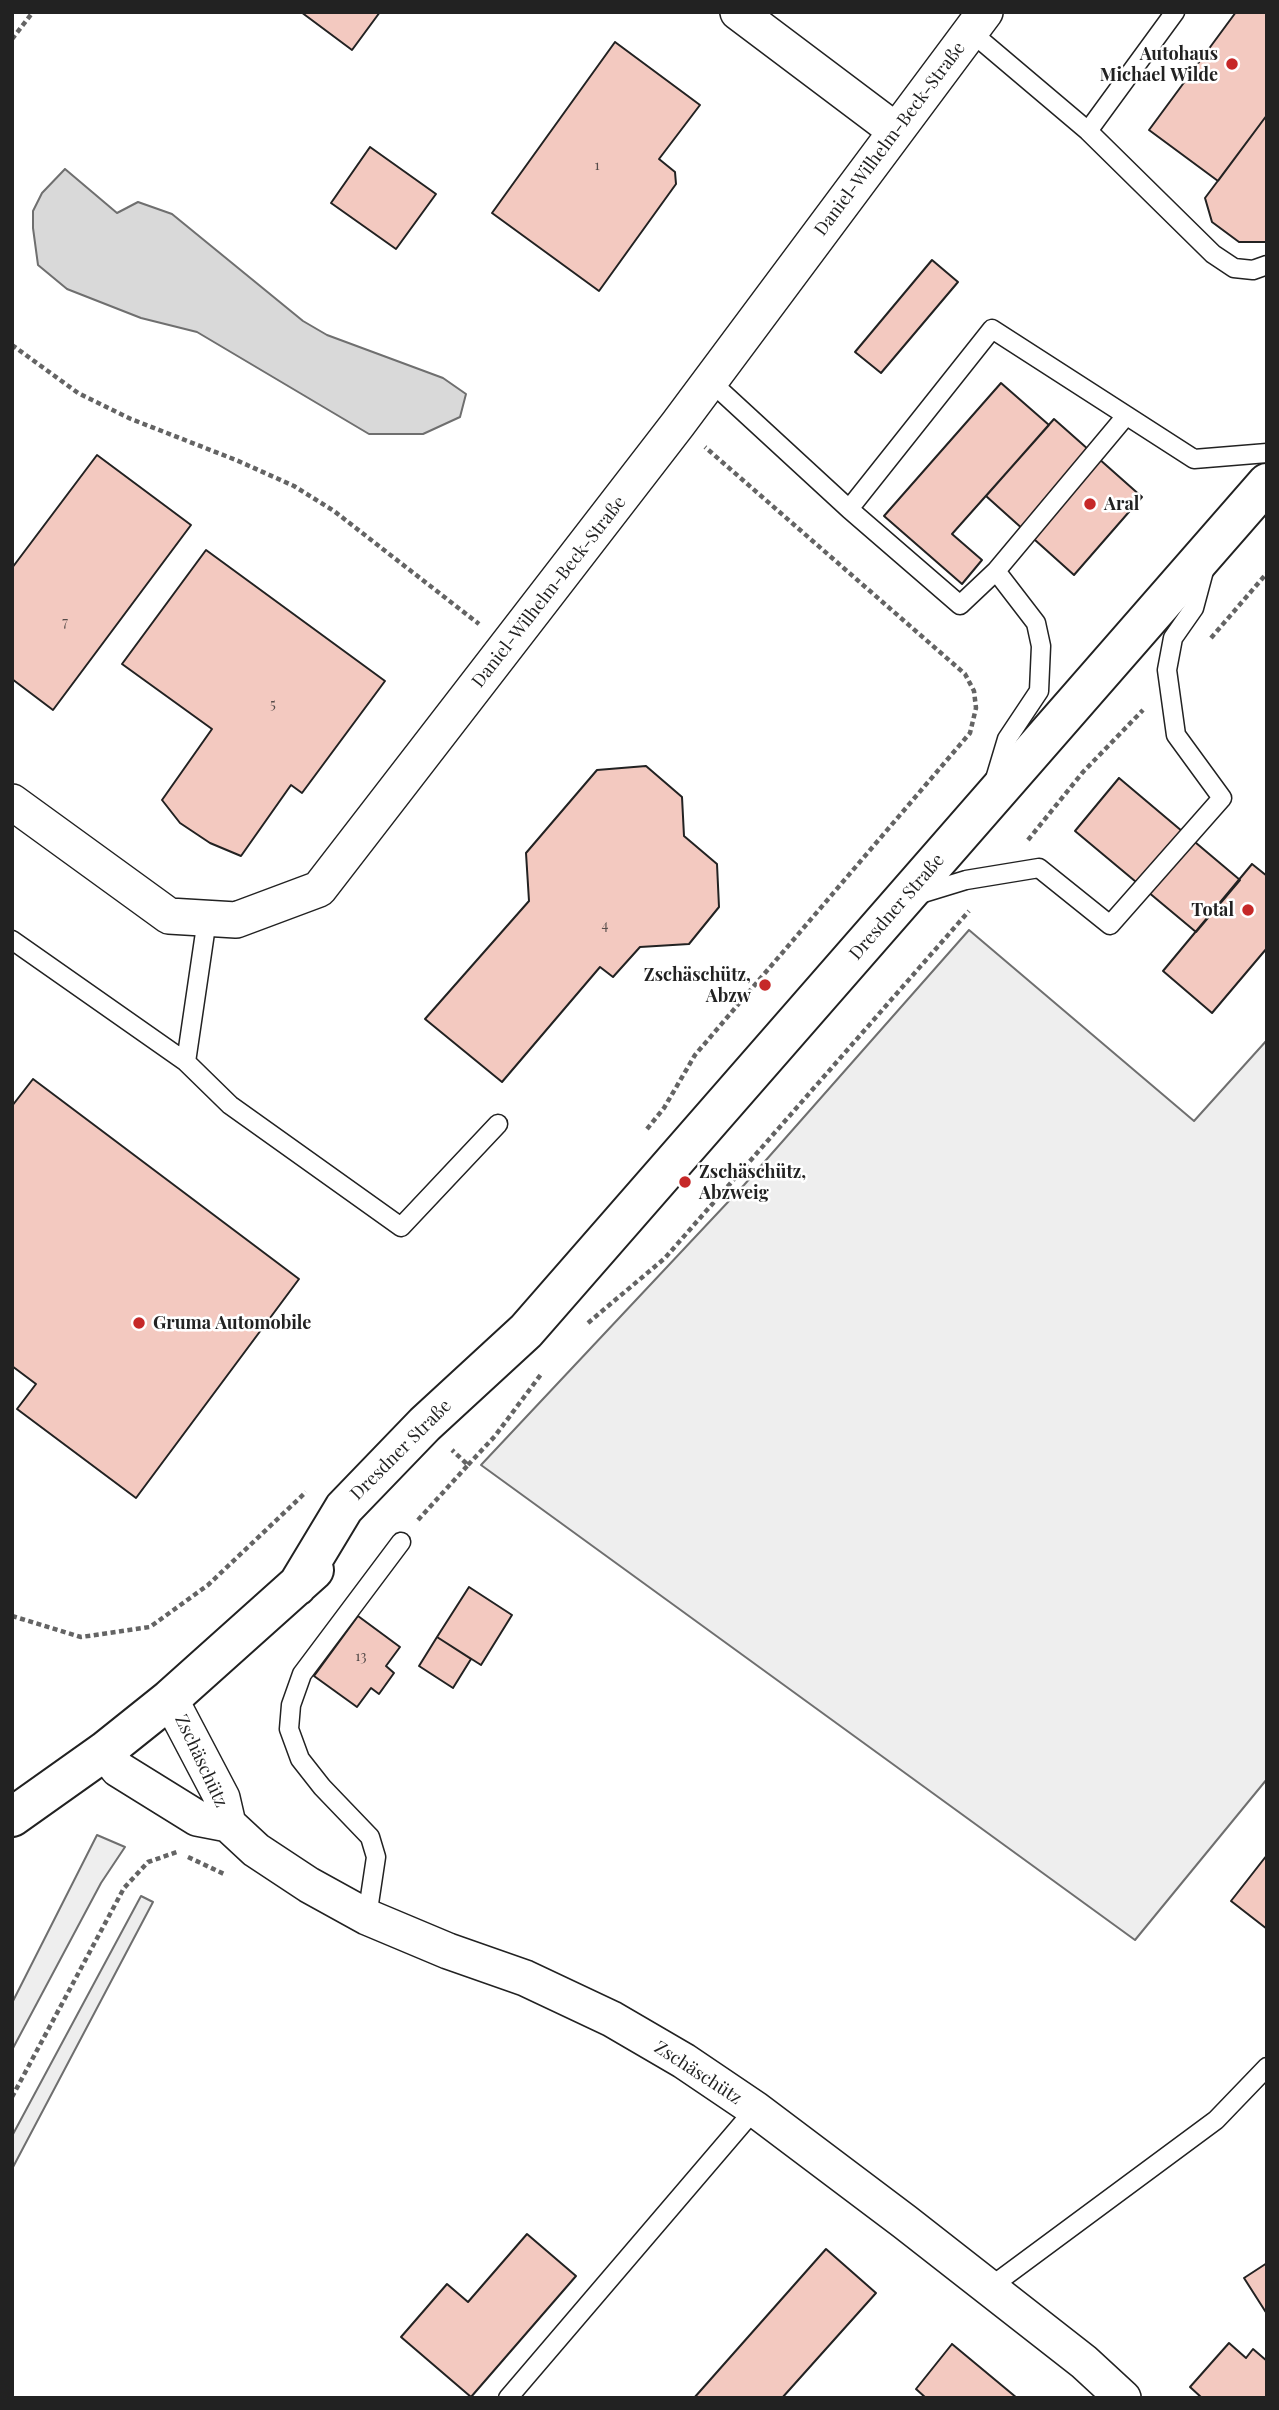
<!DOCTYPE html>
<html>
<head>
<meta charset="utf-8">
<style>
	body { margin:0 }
	#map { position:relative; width:1279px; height:2410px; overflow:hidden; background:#fff; font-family:"Playfair Display",serif }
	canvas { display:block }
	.frame { position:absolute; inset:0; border:14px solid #222; pointer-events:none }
</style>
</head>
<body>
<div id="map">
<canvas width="1279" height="2410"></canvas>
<div class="frame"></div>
</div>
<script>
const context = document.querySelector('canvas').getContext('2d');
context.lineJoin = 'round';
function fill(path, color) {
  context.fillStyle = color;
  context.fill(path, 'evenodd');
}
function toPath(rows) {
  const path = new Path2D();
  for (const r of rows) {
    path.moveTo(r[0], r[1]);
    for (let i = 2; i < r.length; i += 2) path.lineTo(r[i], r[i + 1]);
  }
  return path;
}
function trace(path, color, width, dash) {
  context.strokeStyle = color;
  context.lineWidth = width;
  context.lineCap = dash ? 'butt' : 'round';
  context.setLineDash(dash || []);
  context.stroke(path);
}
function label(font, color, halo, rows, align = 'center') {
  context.font = font + ' "Playfair Display",serif';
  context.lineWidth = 5;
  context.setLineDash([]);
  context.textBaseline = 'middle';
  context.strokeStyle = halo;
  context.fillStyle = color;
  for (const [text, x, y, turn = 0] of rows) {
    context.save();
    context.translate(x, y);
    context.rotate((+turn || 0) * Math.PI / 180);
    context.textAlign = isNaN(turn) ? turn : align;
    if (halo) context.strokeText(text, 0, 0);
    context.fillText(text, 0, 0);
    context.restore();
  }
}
const green = toPath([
	[969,930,1194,1121,1267,1040,1267,1779,1135,1940,481,1465,744,1185,969,930],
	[97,1835,125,1847,101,1883,12,2050,12,2003,97,1835],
	[141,1896,153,1902,12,2169,12,2136,141,1896]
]);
fill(green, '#eee');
trace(green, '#6f6f6f', 2);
const water = toPath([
	[65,169,117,213,138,202,172,214,303,321,327,335,443,378,466,394,460,417,423,434,369,434,197,332,141,318,67,289,38,265,33,228,33,211,42,193,65,169]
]);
fill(water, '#d9d9d9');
trace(water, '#6f6f6f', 2);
const building = toPath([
	[301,12,380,12,352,50,301,12],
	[1236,12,1267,12,1267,115,1218,181,1149,130,1236,12],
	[615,42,700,105,659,159,675,172,676,184,599,291,492,213,615,42],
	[1267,115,1267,242,1239,242,1212,222,1205,198,1267,115],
	[370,147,436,194,396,249,331,203,370,147],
	[932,260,958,282,881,373,855,352,932,260],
	[1001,383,1049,425,952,534,982,560,962,584,884,516,1001,383],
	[1054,419,1142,497,1074,575,986,496,1054,419],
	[97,455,191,525,53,710,12,679,12,568,97,455],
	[206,550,385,681,302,793,291,785,241,856,210,843,180,823,162,800,212,729,122,664,206,550],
	[646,766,682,797,684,836,717,864,719,907,689,944,640,947,613,977,600,967,502,1082,425,1019,529,901,526,853,597,770,646,766],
	[1119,778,1240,880,1196,932,1075,831,1119,778],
	[1252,864,1267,876,1267,948,1212,1013,1163,971,1252,864],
	[33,1079,299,1279,136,1498,17,1409,36,1384,12,1366,12,1106,33,1079],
	[469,1587,512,1615,481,1665,437,1637,469,1587],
	[358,1616,400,1647,386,1666,394,1673,379,1694,371,1688,357,1707,314,1676,358,1616],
	[437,1637,471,1659,453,1688,419,1666,437,1637],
	[1267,1855,1267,1929,1231,1901,1267,1855],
	[527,2234,576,2276,471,2397,401,2337,447,2284,468,2302,527,2234],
	[826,2249,876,2293,782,2398,694,2398,826,2249],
	[1267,2263,1267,2314,1244,2278,1267,2263],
	[1229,2343,1246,2358,1253,2349,1267,2361,1267,2398,1202,2398,1190,2387,1229,2343],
	[952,2344,1017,2398,926,2398,916,2389,952,2344]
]);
fill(building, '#f3c9c0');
trace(building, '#222', 2);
const service = toPath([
	[971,32,1088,131,1213,254,1234,268,1253,270,1267,265],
	[1088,131,1175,12],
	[710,381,849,509],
	[1125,417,996,571,960,605,849,509,992,329,1194,459,1267,453],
	[995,779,1007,739,1039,691,1041,646,1036,623,996,571],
	[917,895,966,880,1039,868,1110,925,1222,798,1176,735,1167,670,1173,638,1194,608,1205,567],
	[12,940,186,1062,207,919],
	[186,1062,230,1105,401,1227,498,1124],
	[367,1917,376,1857,370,1837,322,1787,300,1759,289,1729,291,1705,302,1674,401,1542],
	[989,2288,1216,2120,1267,2067],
	[508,2398,755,2109]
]);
const minor = toPath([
	[738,12,896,131],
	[12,802,169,916,236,920,319,889,678,424,985,12],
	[170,1699,222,1798,228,1824],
	[105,1751,118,1769,197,1818,228,1824,256,1850,309,1885,367,1917,448,1951,525,1978,612,2019,684,2061,755,2109,905,2222,1084,2362,1123,2398]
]);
const primary = toPath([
	[297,1586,344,1508,425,1424,526,1331,1267,483],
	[12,1817,105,1751,170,1699,314,1570]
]);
trace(service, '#222', 21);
trace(minor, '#222', 38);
trace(primary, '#222', 42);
trace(toPath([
	[12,39,33,12],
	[12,345,78,393,131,419,236,460,294,486,334,511,479,624],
	[1211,638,1267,573],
	[1028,840,1083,772,1143,710],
	[647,1129,664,1108,695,1055,970,733,976,708,974,691,965,674,705,447],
	[588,1323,665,1258,969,911],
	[468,1465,495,1436,542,1373],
	[418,1520,468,1465,452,1450],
	[12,1616,81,1637,150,1627,208,1585,306,1492],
	[188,1857,224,1874],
	[12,2097,124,1888,148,1862,177,1852]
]), '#646464', 4.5, [5, 3.5]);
trace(service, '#fff', 18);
trace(minor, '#fff', 35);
trace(primary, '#fff', 38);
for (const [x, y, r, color] of [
	[1232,64,7,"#c62828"],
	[1090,504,7,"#c62828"],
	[1248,910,7,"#c62828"],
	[765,985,7,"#c62828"],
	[685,1182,7,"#c62828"],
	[139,1323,7,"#c62828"]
]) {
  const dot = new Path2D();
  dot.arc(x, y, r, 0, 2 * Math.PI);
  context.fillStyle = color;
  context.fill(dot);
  trace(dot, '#fff', 2.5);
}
label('14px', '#564c4a', null, [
	["1",597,166],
	["7",65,623],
	["5",273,705],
	["4",605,926],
	["13",361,1657]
]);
label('bold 18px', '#222', '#fff', [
	["Autohaus",1218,54],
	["Michael Wilde",1218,75],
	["Aral",1104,504,"left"],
	["Total",1234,910],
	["Zschäschütz,",751,975],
	["Abzw",751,996],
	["Zschäschütz,",699,1172,"left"],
	["Abzweig",699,1193,"left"],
	["Gruma Automobile",153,1323,"left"]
], 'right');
label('18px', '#222', '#fff', [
	["Daniel-Wilhelm-Beck-Straße",890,139,-53],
	["Daniel-Wilhelm-Beck-Straße",549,592,-52],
	["Dresdner Straße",897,907,-49],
	["Dresdner Straße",401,1450,-45],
	["Zschäschütz",201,1761,65],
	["Zschäschütz",698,2073,33]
]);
</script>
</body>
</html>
